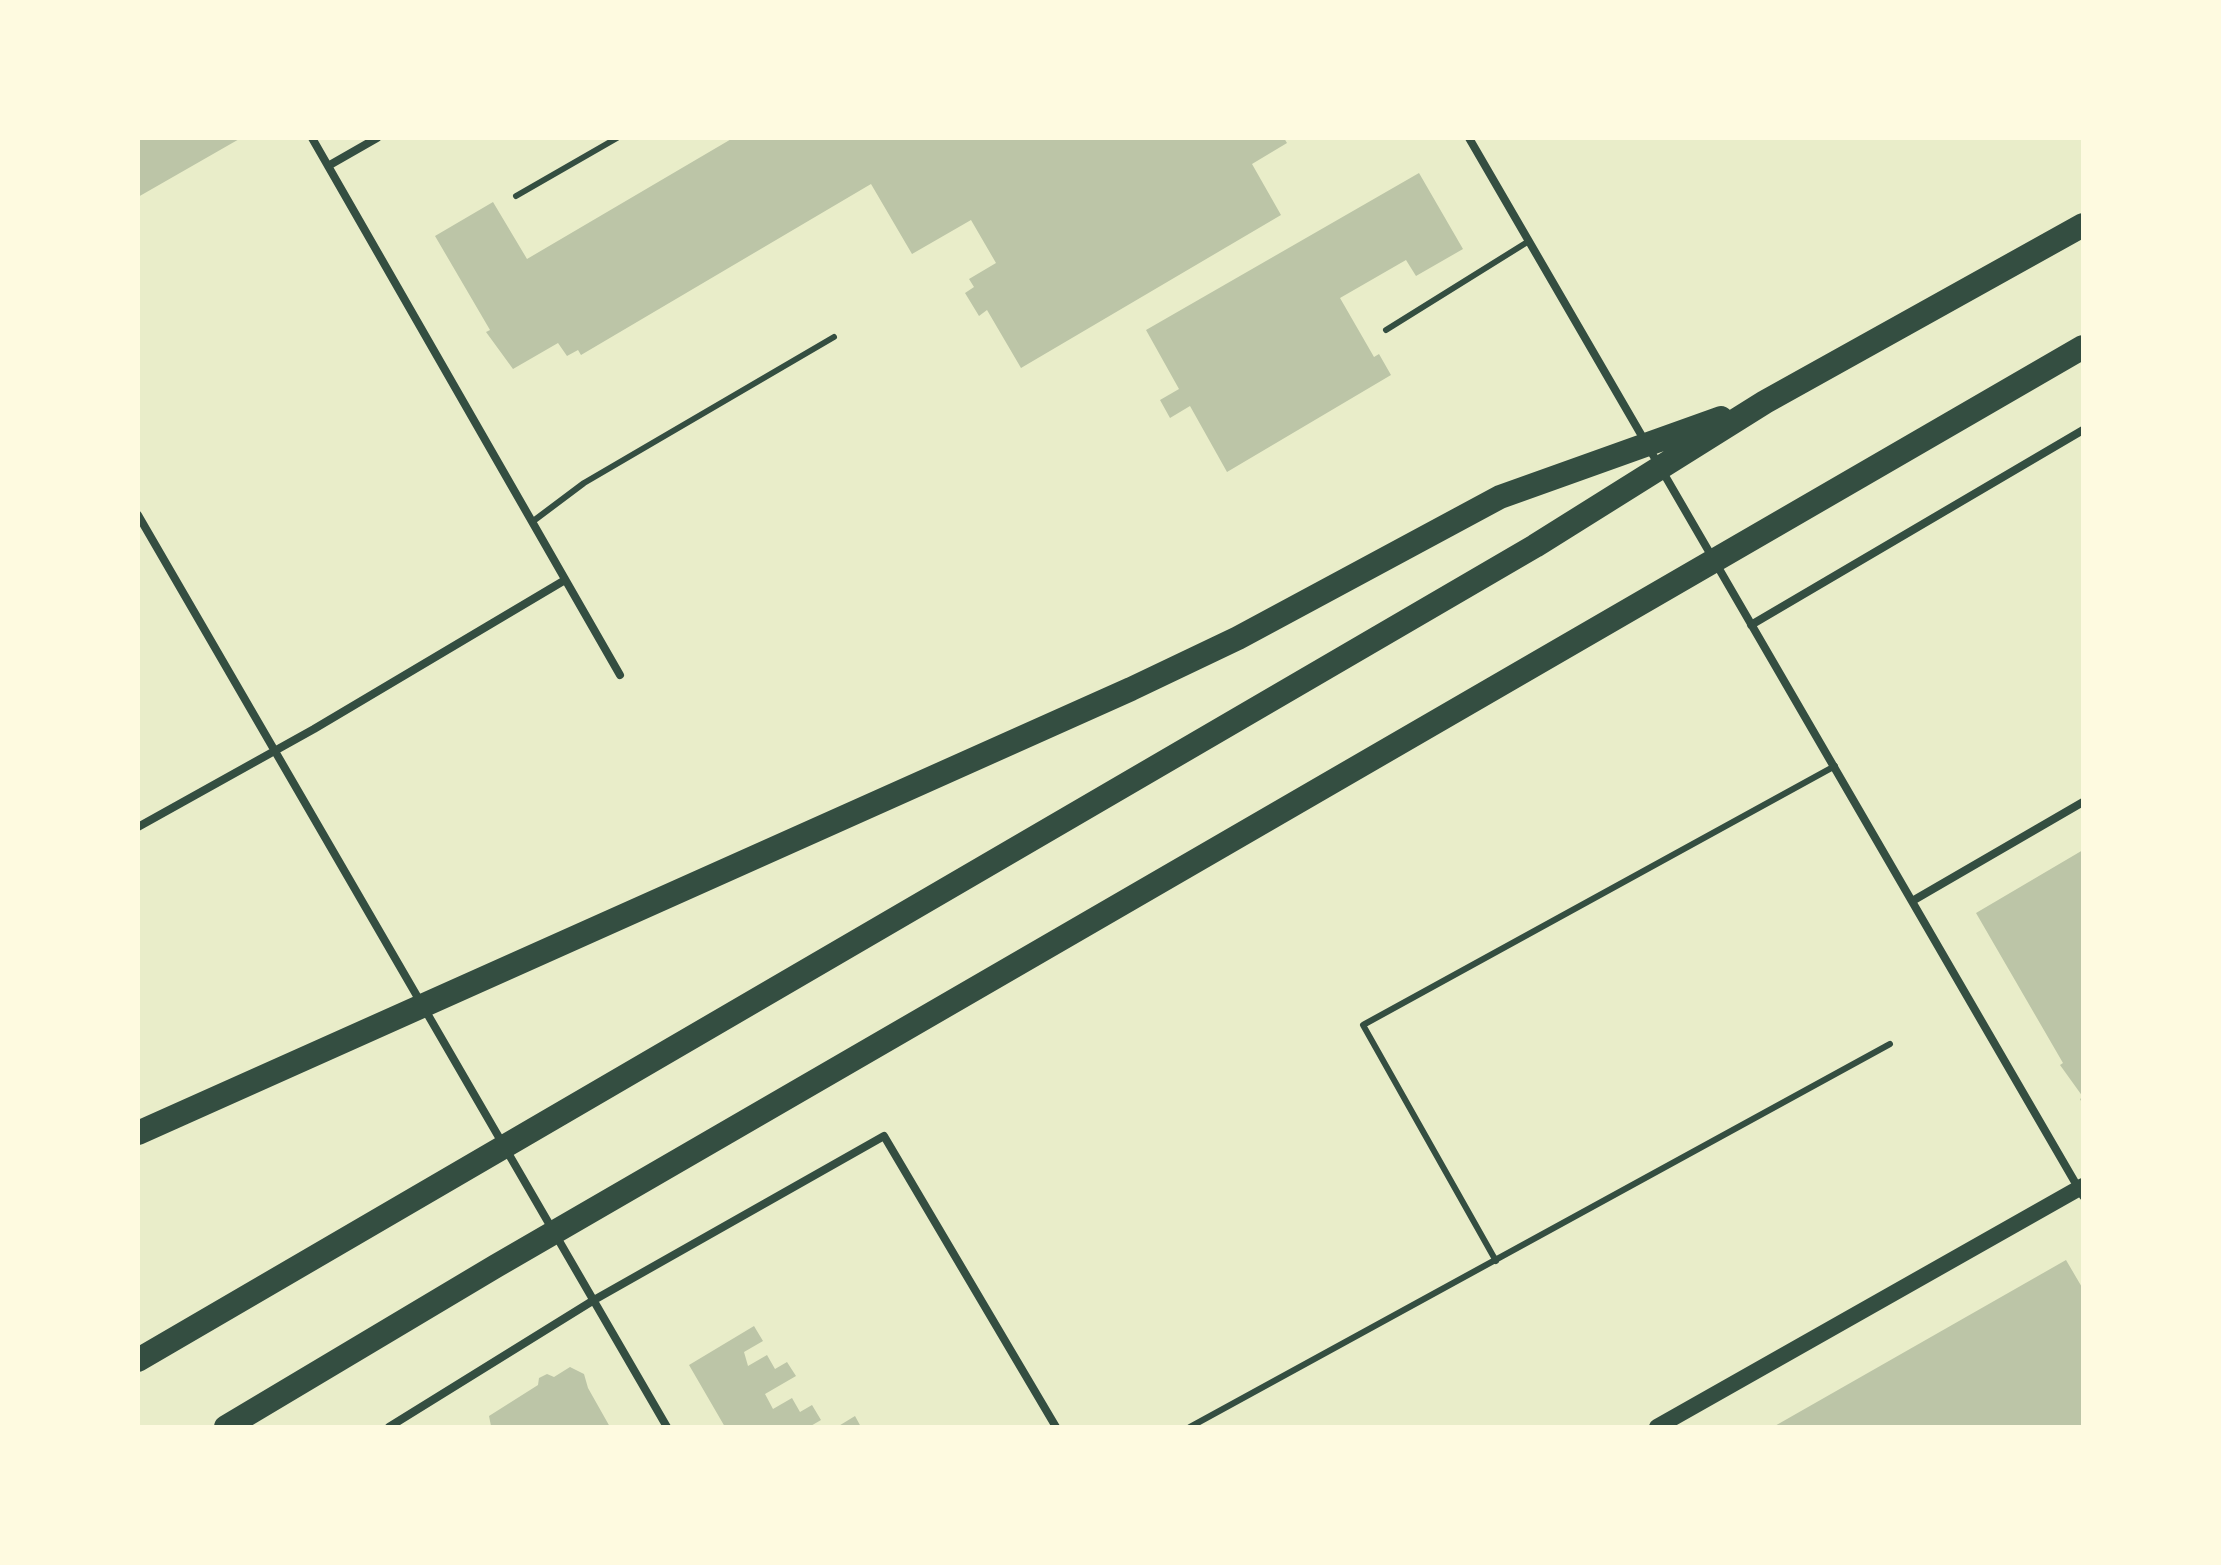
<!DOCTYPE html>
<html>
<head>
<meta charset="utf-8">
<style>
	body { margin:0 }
	#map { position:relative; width:2221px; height:1565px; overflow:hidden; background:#e9edc9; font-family:Lato,sans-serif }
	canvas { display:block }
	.frame { position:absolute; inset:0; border:140px solid #fefae0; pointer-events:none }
</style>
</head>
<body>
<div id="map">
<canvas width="2221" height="1565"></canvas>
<div class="frame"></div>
</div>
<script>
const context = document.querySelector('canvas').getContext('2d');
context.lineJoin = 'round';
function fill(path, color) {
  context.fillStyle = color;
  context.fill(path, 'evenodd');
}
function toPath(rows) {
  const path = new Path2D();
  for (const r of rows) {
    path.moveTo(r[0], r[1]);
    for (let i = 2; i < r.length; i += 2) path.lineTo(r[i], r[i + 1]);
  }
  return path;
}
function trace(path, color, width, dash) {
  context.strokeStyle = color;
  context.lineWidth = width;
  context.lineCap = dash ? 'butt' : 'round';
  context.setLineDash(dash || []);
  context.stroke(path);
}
fill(toPath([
	[138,138,241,138,138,197],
	[733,138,1284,138,1287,143,1252,164,1281,215,1021,368,987,310,979,316,965,293,974,287,969,279,996,263,971,220,912,254,871,184,581,355,578,350,567,356,558,343,513,369,486,332,490,330,435,236,493,202,527,259],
	[1419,173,1463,249,1416,276,1406,260,1340,298,1374,357,1379,354,1391,375,1227,472,1190,406,1170,418,1160,400,1179,389,1146,330],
	[2083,850,2083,1105,2080,1099,2083,1097,2060,1065,2063,1063,1976,913],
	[2066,1260,2083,1289,2083,1427,1773,1427],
	[754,1326,763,1341,744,1352,748,1366,767,1355,775,1369,787,1362,796,1376,765,1394,773,1409,792,1398,800,1412,812,1405,821,1420,809,1427,725,1427,689,1365],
	[570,1367,584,1374,588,1388,610,1427,491,1426,489,1416,538,1385,539,1378,547,1374,554,1377],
	[855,1416,861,1427,837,1427]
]), '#bcc5a7');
trace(toPath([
	[516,196,617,138],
	[1386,330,1529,241],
	[532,522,584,483,834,337],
	[1496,1261,1363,1025,1835,766],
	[1190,1427,1890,1044]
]), '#344e41', 6);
trace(toPath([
	[312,138,620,675],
	[1469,138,2083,1196],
	[328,166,377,138],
	[138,515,667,1427],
	[1751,625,2083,430],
	[138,827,314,729,565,580],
	[1914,900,2083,802],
	[389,1427,594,1300,884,1136,1056,1427]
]), '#344e41', 8);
trace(toPath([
	[1657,1427,2083,1186]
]), '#344e41', 16);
trace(toPath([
	[138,1133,1131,689,1238,638,1500,497,1721,418],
	[138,1360,1535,546,1765,402,2083,225],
	[226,1427,496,1266,2083,347]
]), '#344e41', 24);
</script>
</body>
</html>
